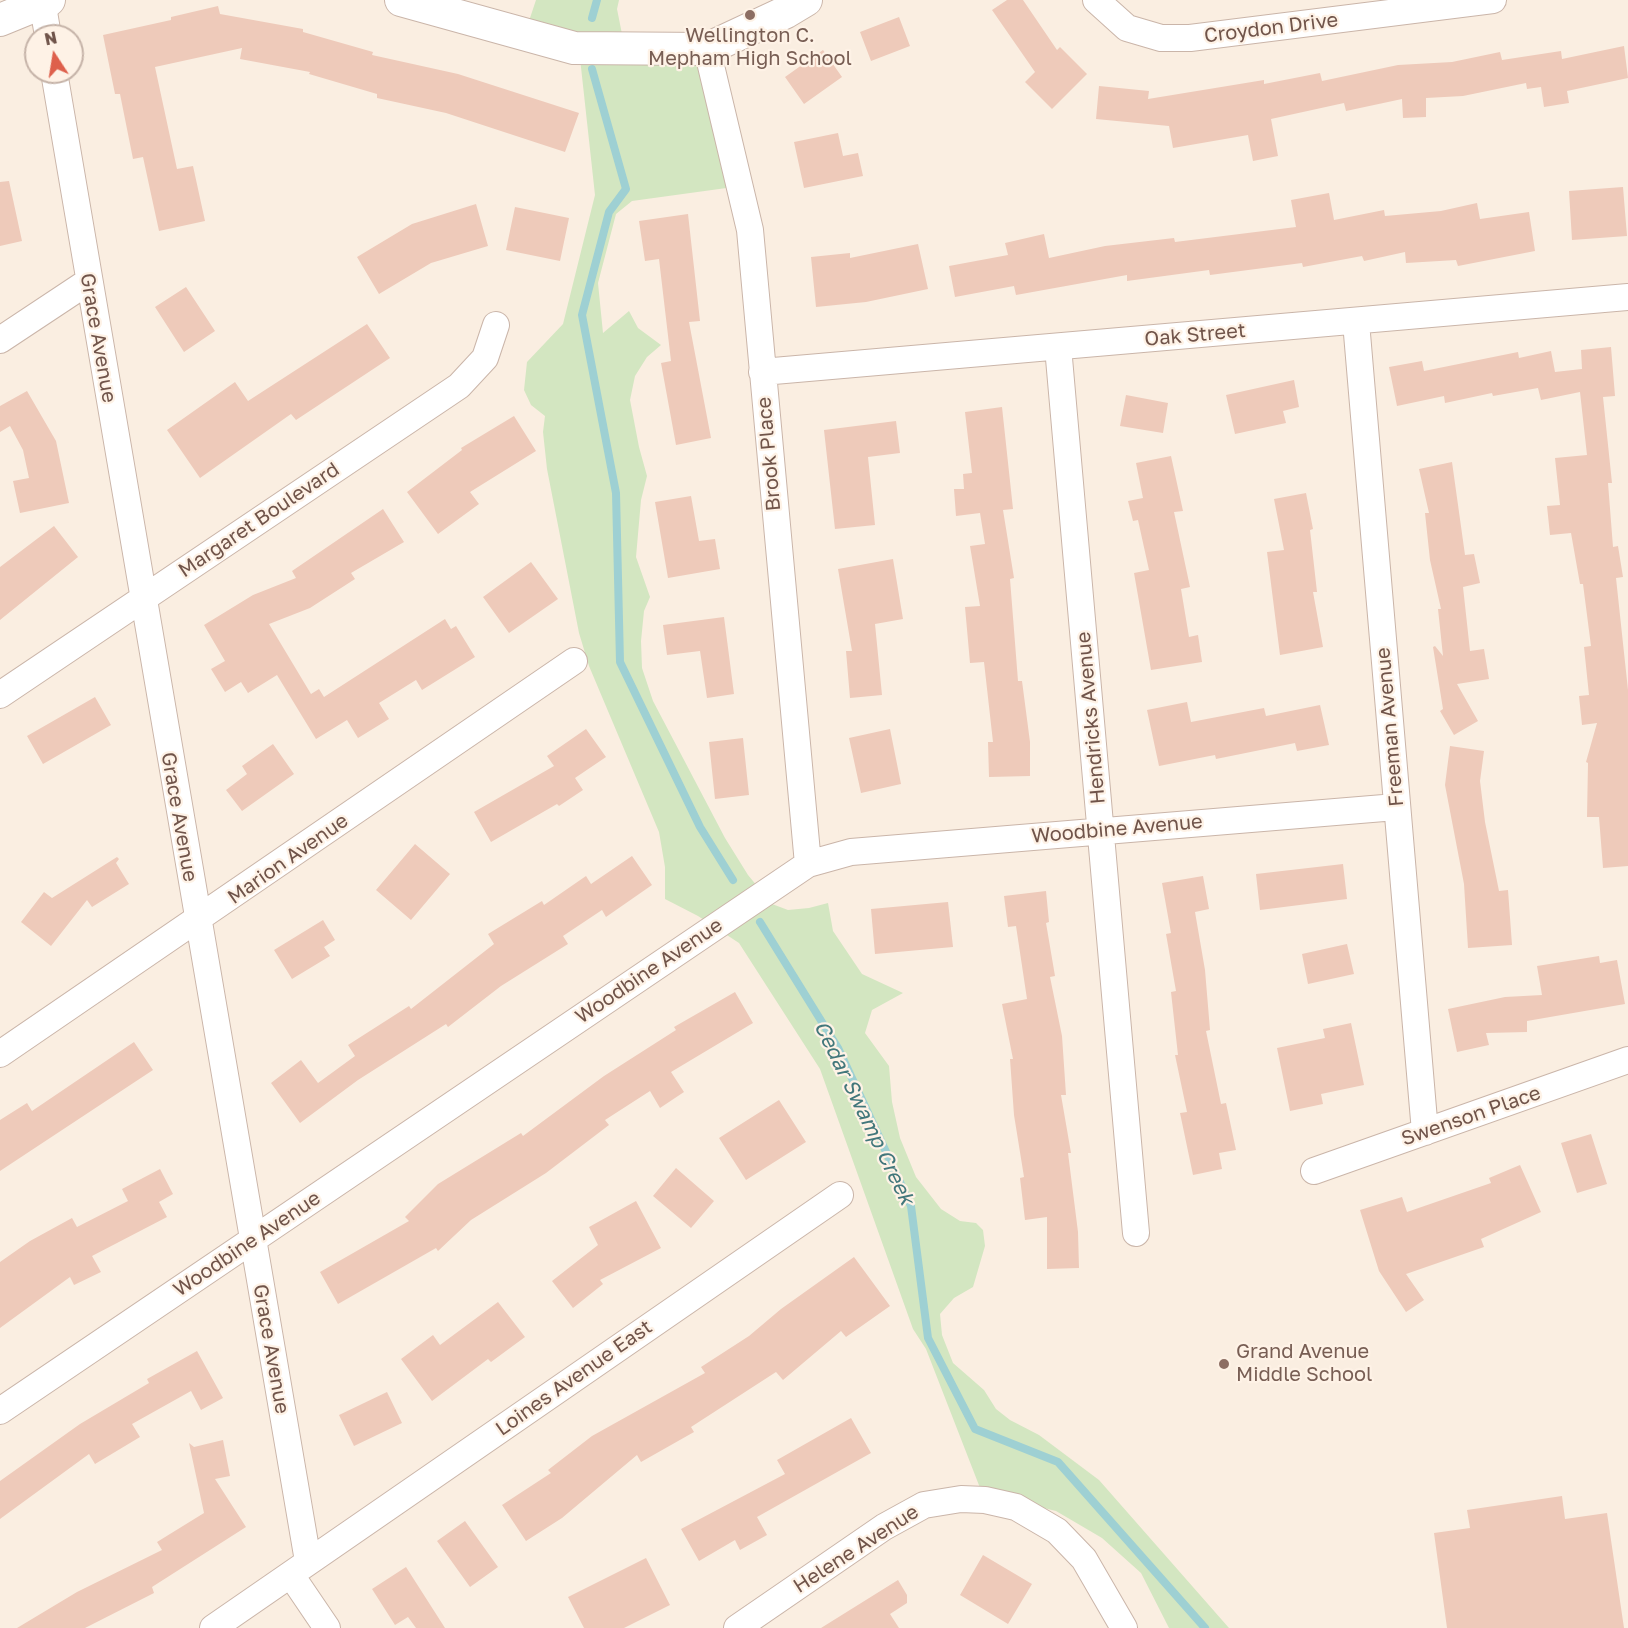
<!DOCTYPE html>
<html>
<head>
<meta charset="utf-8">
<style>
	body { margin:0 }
	#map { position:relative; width:1628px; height:1628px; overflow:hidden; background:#faeee1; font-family:"Golos Text",sans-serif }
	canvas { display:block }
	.north { position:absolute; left:24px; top:24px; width:60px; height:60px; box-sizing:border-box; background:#fef2e6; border:2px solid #c5b3a8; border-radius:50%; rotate:348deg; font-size:16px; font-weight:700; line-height:24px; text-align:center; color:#70544a }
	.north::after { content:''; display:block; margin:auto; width:21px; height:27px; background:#de604c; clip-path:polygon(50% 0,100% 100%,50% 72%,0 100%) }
</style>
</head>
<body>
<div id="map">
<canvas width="1628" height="1628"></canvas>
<div class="north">N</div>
</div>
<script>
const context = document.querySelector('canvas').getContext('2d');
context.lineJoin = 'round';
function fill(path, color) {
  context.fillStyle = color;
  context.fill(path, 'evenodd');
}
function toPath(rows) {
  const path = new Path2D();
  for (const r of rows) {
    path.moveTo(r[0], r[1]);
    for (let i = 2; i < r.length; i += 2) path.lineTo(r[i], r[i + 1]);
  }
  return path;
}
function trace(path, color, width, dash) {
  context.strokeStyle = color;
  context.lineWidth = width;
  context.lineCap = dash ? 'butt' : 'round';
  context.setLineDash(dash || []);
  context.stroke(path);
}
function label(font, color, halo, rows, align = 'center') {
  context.font = font + ' "Golos Text",sans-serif';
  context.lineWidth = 4.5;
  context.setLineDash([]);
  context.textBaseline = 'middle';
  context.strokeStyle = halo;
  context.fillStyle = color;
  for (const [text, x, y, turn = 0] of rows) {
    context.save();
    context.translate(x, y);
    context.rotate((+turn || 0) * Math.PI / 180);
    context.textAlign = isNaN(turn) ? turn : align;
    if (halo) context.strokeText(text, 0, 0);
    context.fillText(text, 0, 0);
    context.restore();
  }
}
fill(toPath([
	[536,0,619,0,617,9,625,49,707,49,741,186,632,201,616,214,598,283,603,333,629,311,638,328,661,345,647,357,635,376,630,400,639,447,647,476,641,500,636,557,650,597,644,611,641,641,642,668,653,701,725,838,748,875,772,904,788,910,809,908,828,903,833,931,862,974,903,993,872,1010,865,1033,889,1066,892,1102,900,1138,916,1177,941,1209,960,1221,976,1223,983,1230,985,1246,973,1287,954,1298,940,1314,942,1335,953,1363,984,1390,996,1409,1010,1420,1039,1435,1099,1480,1229,1628,1169,1628,1141,1573,1102,1538,1056,1511,982,1493,926,1349,913,1329,820,1069,739,943,698,916,665,899,665,867,659,832,589,666,579,633,547,469,543,432,545,416,531,405,524,390,527,362,563,324,595,195,579,49,525,33]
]), '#d3e6c1');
trace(toPath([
	[592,18,597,0],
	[592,69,626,189,609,212,582,315,616,493,620,662,700,827,733,880],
	[760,922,838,1048,911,1206,928,1338,975,1429,1058,1462,1205,1628]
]), '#9ed0d3', 8);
fill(toPath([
	[1007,0,1023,0,1057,50,1060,47,1087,74,1052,109,1025,82,1035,72,992,10],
	[218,6,220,14,303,29,303,32,373,52,372,55,458,74,579,113,565,152,446,113,377,98,377,94,309,74,310,72,240,59,242,48,155,67,177,169,193,166,205,221,159,231,143,157,133,159,120,94,115,94,103,35,171,20,171,17],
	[899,17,910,46,871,61,860,32],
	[1624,46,1628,78,1567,91,1569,103,1544,107,1541,87,1527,89,1526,83,1463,96,1426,98,1426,117,1403,118,1402,99,1346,111,1344,103,1271,119,1278,156,1253,161,1248,135,1173,148,1169,126,1096,119,1099,86,1149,91,1148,99,1264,80,1264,84,1320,73,1322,81,1398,65,1452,62,1500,52,1502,60,1561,51,1562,59],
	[823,50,842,77,804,104,785,77],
	[838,133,843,156,858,153,863,176,804,188,794,142],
	[9,181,22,241,0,246,0,182],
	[1623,187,1627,236,1572,240,1569,191],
	[1329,193,1334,220,1384,210,1385,216,1441,211,1477,203,1480,219,1529,212,1535,251,1458,266,1456,260,1406,263,1405,252,1364,261,1362,256,1303,267,1302,263,1210,275,1209,270,1127,281,1127,275,1016,295,1014,286,955,297,949,266,1008,255,1005,243,1044,234,1049,258,1105,246,1174,238,1175,242,1296,227,1291,200],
	[476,204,488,246,431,263,379,294,357,257,412,224],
	[515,207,569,218,560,261,506,250],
	[688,214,700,321,689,322,711,438,676,445,661,363,671,361,659,259,645,261,639,221],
	[918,244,928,289,866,302,816,307,811,257,850,253,850,258],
	[186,287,215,331,184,352,155,307],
	[367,324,390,358,296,420,291,414,200,478,167,430,235,382,248,401],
	[1611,347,1615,396,1603,397,1612,483,1608,483,1613,547,1618,546,1623,577,1616,578,1628,690,1628,866,1603,868,1599,817,1587,817,1588,763,1586,762,1597,723,1582,725,1579,696,1589,695,1584,647,1591,646,1583,584,1580,584,1571,533,1550,535,1547,506,1560,505,1555,458,1587,455,1580,392,1541,400,1538,388,1493,396,1492,393,1445,403,1444,396,1397,406,1389,367,1422,361,1424,371,1518,352,1519,358,1551,351,1555,372,1582,369,1581,350],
	[1294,380,1299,407,1283,411,1286,423,1235,434,1226,395],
	[27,391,56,441,69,503,20,513,13,481,29,478,23,450,10,426,0,432,0,406],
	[1126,395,1168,403,1163,433,1120,426],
	[1002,407,1013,509,1003,510,1014,578,1010,579,1018,681,1022,681,1030,742,1030,776,989,777,988,742,993,742,984,662,970,663,965,607,980,606,970,546,985,544,980,513,956,516,954,489,964,489,963,474,972,473,965,412],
	[514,416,536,451,470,492,479,504,438,534,407,492,462,450,461,448],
	[896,421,900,453,868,457,875,525,835,529,824,430],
	[1171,456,1183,511,1174,512,1190,587,1181,589,1189,637,1198,635,1202,662,1151,670,1134,573,1149,570,1138,520,1133,521,1128,501,1143,498,1136,463],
	[1452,462,1465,555,1474,554,1480,583,1463,587,1470,651,1484,649,1489,679,1457,684,1478,721,1454,735,1440,711,1443,709,1433,647,1435,646,1443,656,1438,609,1441,609,1430,560,1425,513,1429,513,1419,469],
	[1306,493,1313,529,1310,530,1317,592,1313,592,1323,647,1280,655,1267,552,1284,550,1274,499],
	[691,496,699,541,715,539,720,569,668,578,655,502],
	[383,509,404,542,351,573,355,579,310,608,269,624,311,694,319,689,324,697,445,619,451,629,456,626,475,657,422,690,416,680,379,703,389,719,358,738,347,720,316,739,277,675,248,693,241,682,225,692,211,669,225,661,204,625,253,595,296,578,292,571],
	[54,526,78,557,0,620,0,567],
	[893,559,903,619,875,624,882,695,850,698,846,651,852,651,838,569],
	[531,562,558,599,509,633,483,597],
	[724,617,734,694,707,698,700,651,667,655,663,625],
	[95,697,111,725,43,764,27,736],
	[1187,702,1191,722,1264,708,1266,716,1320,705,1329,745,1297,751,1295,743,1216,759,1215,755,1159,766,1147,710],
	[586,729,606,757,575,778,583,790,559,806,557,804,491,842,474,812,554,766,547,756],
	[890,729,901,784,861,793,849,738],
	[743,738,749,795,715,799,709,742],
	[273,744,294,774,242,811,226,790,247,774,242,766],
	[1450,746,1484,751,1480,781,1485,822,1499,891,1508,890,1512,945,1468,948,1464,884,1445,785],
	[415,844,450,874,411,920,376,890],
	[632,856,652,885,606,917,602,910,563,936,568,944,501,986,448,1027,446,1024,358,1080,300,1123,271,1083,301,1060,318,1083,355,1056,348,1045,409,1006,411,1009,494,944,488,934,542,901,544,905,586,876,591,884],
	[117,857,119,859,116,863,129,884,92,907,87,900,51,946,21,922,44,892,52,898],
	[1343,864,1347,899,1260,910,1256,874],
	[1203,876,1209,909,1195,912,1205,970,1210,1030,1206,1031,1221,1104,1226,1103,1236,1150,1219,1153,1222,1169,1193,1175,1180,1113,1187,1112,1175,1055,1178,1055,1171,992,1176,991,1166,934,1171,933,1162,883],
	[1046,891,1049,922,1046,923,1055,976,1050,977,1062,1036,1066,1095,1061,1095,1071,1153,1068,1153,1078,1232,1079,1268,1047,1269,1047,1217,1025,1220,1020,1178,1024,1177,1014,1115,1010,1059,1013,1059,1002,1004,1027,999,1016,926,1008,927,1004,896],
	[948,902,953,947,875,954,871,909],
	[323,920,335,940,324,947,330,956,292,979,274,950],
	[1347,944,1354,974,1308,984,1302,954],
	[1599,956,1600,963,1617,960,1625,1004,1527,1021,1527,1032,1486,1033,1489,1045,1457,1052,1448,1009,1505,997,1542,995,1537,966],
	[735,992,753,1023,671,1072,684,1092,660,1108,650,1091,605,1120,609,1125,546,1173,471,1220,438,1251,436,1248,338,1304,320,1272,409,1221,405,1217,438,1184,521,1133,523,1136,604,1076,676,1030,674,1027],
	[1351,1023,1364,1085,1321,1094,1323,1104,1290,1111,1277,1048,1325,1038,1323,1029],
	[134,1042,153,1070,0,1171,0,1120,27,1103,32,1111],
	[779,1100,806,1142,746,1180,719,1138],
	[1591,1134,1607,1184,1577,1193,1561,1143],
	[1520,1165,1541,1212,1481,1239,1484,1247,1406,1274,1424,1300,1406,1312,1379,1271,1360,1210,1402,1197,1407,1212,1491,1183,1489,1178],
	[676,1168,714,1201,691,1228,653,1196],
	[160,1169,173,1194,159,1202,167,1217,92,1256,101,1272,74,1285,70,1277,0,1328,0,1262,30,1241,72,1218,77,1227,128,1201,122,1189],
	[636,1201,661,1248,600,1280,603,1284,573,1308,552,1281,598,1245,589,1227],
	[854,1257,890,1306,846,1337,841,1331,783,1380,776,1372,691,1427,694,1432,641,1462,637,1455,562,1518,526,1541,502,1505,551,1473,548,1470,592,1436,705,1373,701,1367,749,1336,781,1309],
	[498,1302,525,1337,491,1362,488,1359,432,1401,401,1359,433,1335,440,1345],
	[197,1351,223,1398,201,1410,191,1391,132,1424,140,1437,95,1464,89,1454,0,1519,0,1481,80,1424,149,1383,147,1379],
	[387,1392,402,1423,354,1446,339,1415],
	[851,1418,871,1453,757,1517,767,1535,740,1550,735,1540,699,1561,681,1529,785,1474,777,1460],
	[223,1440,230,1476,215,1479,246,1527,152,1587,154,1593,85,1628,17,1628,77,1592,162,1550,157,1542,204,1513,189,1443,194,1447],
	[1562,1496,1565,1519,1607,1513,1624,1628,1447,1628,1434,1533,1470,1528,1467,1510],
	[465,1521,498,1567,470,1587,437,1541],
	[983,1555,1032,1584,1008,1624,960,1595],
	[646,1558,670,1605,624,1628,584,1628,568,1597],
	[406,1567,445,1628,416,1628,408,1617,395,1625,372,1589],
	[898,1580,907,1595,907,1603,890,1614,899,1628,821,1628]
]), '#eecaba');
const minor = toPath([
	[42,0,48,36],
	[1096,0,1127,28,1161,38,1190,38,1493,0],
	[707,49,750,230,808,864],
	[54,72,308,1561],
	[1356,322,1425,1132],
	[0,340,89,281],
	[1058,347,1136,1233],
	[762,372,1628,297],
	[0,695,459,386,485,358,496,325],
	[0,1054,574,661],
	[1314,1171,1628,1060],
	[0,1411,808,864,851,852,1396,807],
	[291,1575,327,1628],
	[213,1628,840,1195],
	[737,1628,884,1527,924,1505,961,1499,985,1500,1016,1507,1057,1531,1084,1559,1124,1628]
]);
const tertiary = toPath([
	[401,0,574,48,707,49,786,12,806,0],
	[0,20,49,0]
]);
trace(minor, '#cab5a9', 28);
trace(tertiary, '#cab5a9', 34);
trace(minor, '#fff', 26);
trace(tertiary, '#fff', 32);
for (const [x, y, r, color] of [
	[750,15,6,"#8d6e63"],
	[1224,1364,6,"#8d6e63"]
]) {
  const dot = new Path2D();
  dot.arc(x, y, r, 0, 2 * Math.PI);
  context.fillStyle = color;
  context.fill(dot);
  trace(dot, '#fef2e6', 2);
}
label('20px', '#70544a', '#fef2e6', [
	["Croydon Drive",1271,28,-7],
	["Oak Street",1195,335,-5],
	["Grace Avenue",98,338,80],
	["Brook Place",769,454,-95],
	["Margaret Boulevard",259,520,-34],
	["Hendricks Avenue",1091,718,-95],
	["Freeman Avenue",1390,727,-95],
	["Grace Avenue",179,817,80],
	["Woodbine Avenue",1117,829,-5],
	["Marion Avenue",288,859,-35],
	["Woodbine Avenue",649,971,-34],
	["Swenson Place",1471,1116,-19],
	["Woodbine Avenue",247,1244,-34],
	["Grace Avenue",271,1349,80],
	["Loines Avenue East",574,1378,-35],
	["Helene Avenue",856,1549,-33]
]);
label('20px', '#785e54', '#fef2e6', [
	["Wellington C.",750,36],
	["Mepham High School",750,59],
	["Grand Avenue",1236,1352,"left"],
	["Middle School",1236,1375,"left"]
]);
label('italic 21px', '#42777b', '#fef2e6', [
	["Cedar Swamp Creek",864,1113,64]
]);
</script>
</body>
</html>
